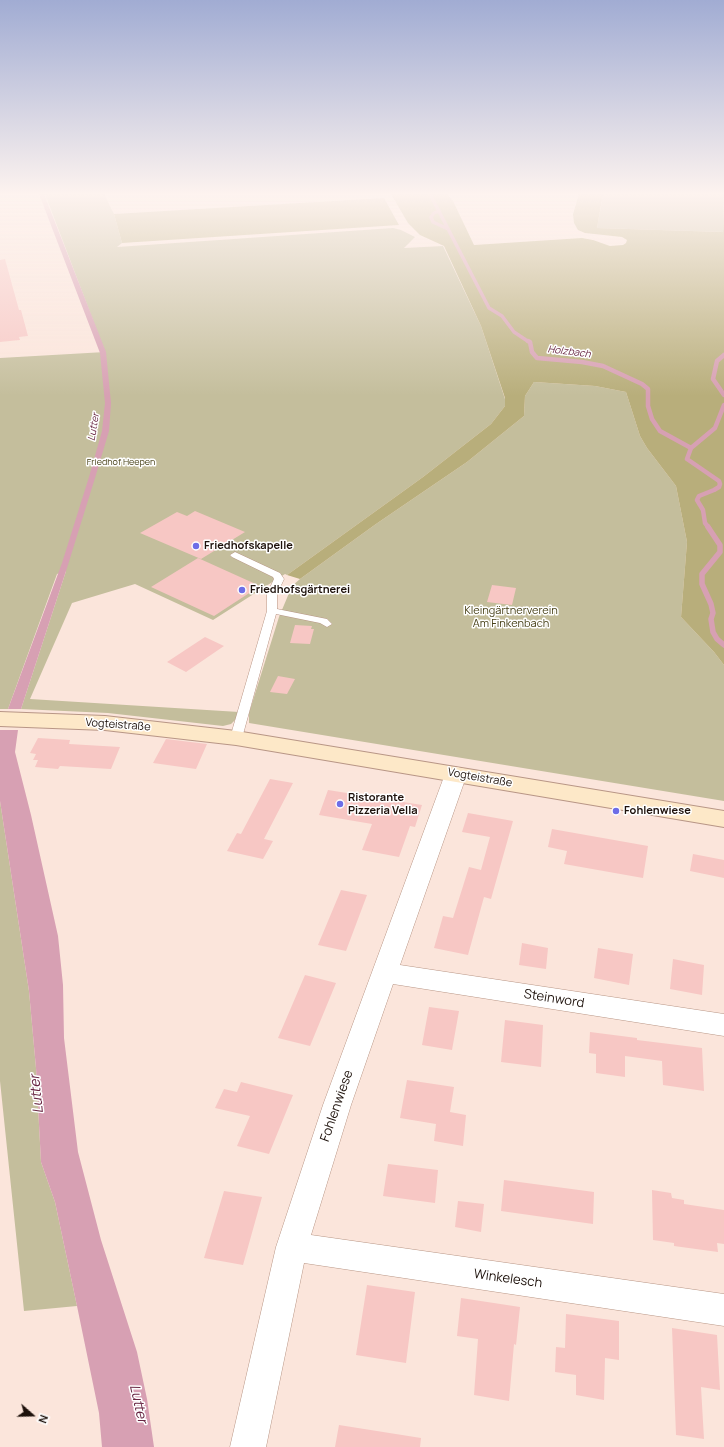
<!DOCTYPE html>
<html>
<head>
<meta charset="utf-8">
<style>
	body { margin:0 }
	#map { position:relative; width:724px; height:1447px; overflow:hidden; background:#fbe5db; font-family:Manrope,sans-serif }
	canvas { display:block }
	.north { position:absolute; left:12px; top:1395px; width:40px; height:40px; -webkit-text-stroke:3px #fff; paint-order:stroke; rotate:110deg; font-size:11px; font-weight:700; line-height:16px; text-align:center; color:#1d110b }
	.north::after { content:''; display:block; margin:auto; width:14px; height:18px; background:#1d110b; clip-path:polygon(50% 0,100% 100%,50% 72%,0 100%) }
</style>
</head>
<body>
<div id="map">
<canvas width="724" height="1447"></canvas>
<div class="north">N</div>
</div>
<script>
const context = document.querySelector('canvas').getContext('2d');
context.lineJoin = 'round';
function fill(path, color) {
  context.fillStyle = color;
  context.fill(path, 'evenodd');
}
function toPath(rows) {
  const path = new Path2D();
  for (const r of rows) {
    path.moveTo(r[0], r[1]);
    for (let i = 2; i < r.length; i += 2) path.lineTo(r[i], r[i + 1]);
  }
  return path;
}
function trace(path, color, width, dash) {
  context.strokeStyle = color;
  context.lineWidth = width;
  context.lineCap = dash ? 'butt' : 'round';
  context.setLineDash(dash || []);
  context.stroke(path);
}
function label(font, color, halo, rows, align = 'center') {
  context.font = font + ' Manrope,sans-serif';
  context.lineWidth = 3;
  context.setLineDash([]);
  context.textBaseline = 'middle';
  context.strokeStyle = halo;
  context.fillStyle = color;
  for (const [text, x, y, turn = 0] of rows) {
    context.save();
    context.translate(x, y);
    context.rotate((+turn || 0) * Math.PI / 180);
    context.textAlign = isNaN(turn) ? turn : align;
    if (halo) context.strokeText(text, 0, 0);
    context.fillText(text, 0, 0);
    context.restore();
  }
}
fill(toPath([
	[45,194,104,194,114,214,122,243,117,247,393,228,401,230,415,237,404,248,443,246,481,326,505,399,505,406,491,424,423,477,287,575,285,574,213,620,135,584,72,603,30,699,239,712,236,719,231,724,223,726,108,713,21,709,66,571,57,574,8,709,0,709,0,358,105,352],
	[603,194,724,194,723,232,597,228],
	[534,382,595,386,626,392,640,436,647,448,676,486,687,542,681,617,714,652,724,665,724,801,249,723,249,713,279,617,292,586,300,579,376,524,467,462,524,416,525,396],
	[0,801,29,991,36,1068,41,1162,55,1202,77,1306,24,1311,0,1081]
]), '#c4be9c');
fill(toPath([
	[391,194,447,194,453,201,474,245,582,238,593,240,610,246,623,245,626,243,627,240,622,237,585,233,578,230,574,223,573,214,579,194,603,194,597,228,723,232,724,203,724,665,714,652,681,617,687,542,676,486,647,448,640,436,626,392,595,386,534,382,525,396,524,416,467,462,376,524,300,579,287,575,423,477,491,424,505,406,505,398,481,326,444,246,420,235,408,223],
	[384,198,399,225,122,243,114,214]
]), '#b8ae7b');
fill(toPath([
	[39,194,44,194,106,352,111,403,109,431,95,478,67,568,21,709,8,709,62,563,89,477,102,431,105,403,100,353],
	[0,730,18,730,15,752,31,815,58,936,63,985,64,1038,78,1152,101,1240,137,1352,147,1399,154,1447,102,1447,99,1413,77,1306,55,1202,41,1162,36,1068,29,991,0,801]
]), '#d7a0b3');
trace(toPath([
	[430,194,489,308,502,316,514,332,529,342],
	[439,211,434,213,431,217,433,222,448,229]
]), '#d7a0b3', 3.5);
trace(toPath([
	[528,341,530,342,532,352,537,358,582,362,603,366,642,384,648,389,648,406,652,419,660,431,691,448],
	[724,355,717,361,713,379,724,395],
	[709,528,705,523,703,510,697,500,699,496,714,490,719,487,720,484,719,481,687,459,691,448,715,428,724,405]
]), '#d7a0b3', 4.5);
trace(toPath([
	[708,527,720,545,720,552,702,574,702,584,711,604,713,613,711,619,713,632,717,639,724,645]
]), '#d7a0b3', 5.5);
fill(toPath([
	[5,259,19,310,21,310,28,336,19,337,20,340,0,342,0,260],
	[195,511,245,532,201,559,140,533,177,512,187,516],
	[198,558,260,586,214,616,151,587],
	[492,585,516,588,512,605,487,602],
	[295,625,312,626,311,629,314,629,310,644,290,643],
	[205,637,224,646,186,672,167,662],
	[278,676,295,679,287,694,270,692],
	[38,738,70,740,69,744,120,747,111,769,60,766,58,769,35,767,38,760,33,760,36,754,30,753],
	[166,739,207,744,196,769,153,763],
	[270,779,293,783,264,839,273,841,263,859,227,851,237,833,241,834],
	[328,790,422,805,415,827,410,826,399,857,362,850,372,824,319,815],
	[468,813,513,821,491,899,484,897,468,955,434,948,443,916,453,918,469,867,481,870,490,837,462,832],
	[552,829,648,846,643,878,564,864,567,851,548,847],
	[693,854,724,860,724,878,690,871],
	[341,890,367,895,346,951,318,945],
	[522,943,548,948,546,969,519,965],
	[598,948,633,954,629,985,594,978],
	[673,959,704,965,702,995,670,989],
	[305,975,336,983,310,1046,278,1038],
	[429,1007,459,1011,452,1050,422,1045],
	[505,1020,543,1025,541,1067,501,1062],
	[590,1032,637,1038,637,1040,702,1048,704,1091,663,1085,662,1061,625,1056,625,1077,596,1073,596,1054,589,1053],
	[407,1080,454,1087,450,1112,466,1115,463,1146,434,1141,436,1124,400,1118],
	[241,1082,293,1095,269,1154,237,1146,250,1116,215,1108,224,1089,237,1092],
	[388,1164,438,1170,435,1203,383,1196],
	[504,1180,594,1192,593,1224,501,1211],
	[652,1190,671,1193,672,1198,684,1200,684,1204,724,1210,724,1244,717,1243,718,1252,674,1246,674,1243,653,1240],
	[224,1191,262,1197,243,1265,204,1258],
	[458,1201,484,1204,481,1232,455,1227],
	[367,1285,415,1292,406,1363,356,1355],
	[461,1298,520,1307,516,1345,514,1344,509,1401,474,1395,478,1339,457,1336],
	[566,1314,619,1321,619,1360,605,1358,604,1400,576,1395,576,1375,555,1372,556,1347,565,1348],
	[672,1328,717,1335,720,1390,701,1387,704,1439,676,1435],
	[339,1425,421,1438,420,1447,335,1447]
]), '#f7c7c4');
const lane = toPath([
	[235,552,280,573,284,579,277,594,277,609,327,619,332,624,327,627,320,623,276,614,242,738,240,741,236,742,232,741,230,738,267,611,267,594,274,579,273,577,232,557,230,555,235,552]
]);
const street = toPath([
	[456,767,464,769,467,774,400,965,724,1014,724,1036,393,984,351,1105,311,1235,724,1294,724,1326,304,1263,266,1447,230,1447,276,1247,323,1105,445,774,448,769,456,767]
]);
const secondary = toPath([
	[0,712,105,716,236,731,724,811,724,827,236,745,105,730,0,726,0,712]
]);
trace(lane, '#b89686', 1);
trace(street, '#b89686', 1);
trace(secondary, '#b89686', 2);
fill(lane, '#fff');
fill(street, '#fff');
fill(secondary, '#fde8c8');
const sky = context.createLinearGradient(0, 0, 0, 396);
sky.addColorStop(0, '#a1acd3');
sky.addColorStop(0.49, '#fdf3ef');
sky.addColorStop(1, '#fdf3ef00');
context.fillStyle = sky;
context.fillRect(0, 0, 724, 396);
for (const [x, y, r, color] of [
	[196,546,4,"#6d6de7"],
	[242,590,4,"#6d6de7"],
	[340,804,4,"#6d6de7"],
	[616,811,4,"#6d6de7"]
]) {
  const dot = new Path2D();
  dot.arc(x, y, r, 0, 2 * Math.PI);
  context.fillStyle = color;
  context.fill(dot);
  trace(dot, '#fff', 1.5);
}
label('9px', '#474017', '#fff', [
	["Friedhof Heepen",121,462]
]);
label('italic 10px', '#682643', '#fff', [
	["Holzbach",569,352,7],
	["Lutter",94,427,-81]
]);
label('bold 11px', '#1d110b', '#fff', [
	["Friedhofskapelle",204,546],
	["Friedhofsgärtnerei",250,590],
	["Ristorante",348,798],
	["Pizzeria Vella",348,811],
	["Fohlenwiese",624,811]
], 'left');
label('11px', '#474017', '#fff', [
	["Kleingärtnerverein",511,611],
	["Am Finkenbach",511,624]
]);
label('11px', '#1d110b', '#fff', [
	["Vogteistraße",118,725,4],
	["Vogteistraße",480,778,10]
]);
label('13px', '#1d110b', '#fff', [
	["Steinword",554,999,9],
	["Fohlenwiese",337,1106,-71],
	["Winkelesch",508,1279,8]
]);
label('italic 14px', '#682643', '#fff', [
	["Lutter",37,1094,-96],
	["Lutter",138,1404,77]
]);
</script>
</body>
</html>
